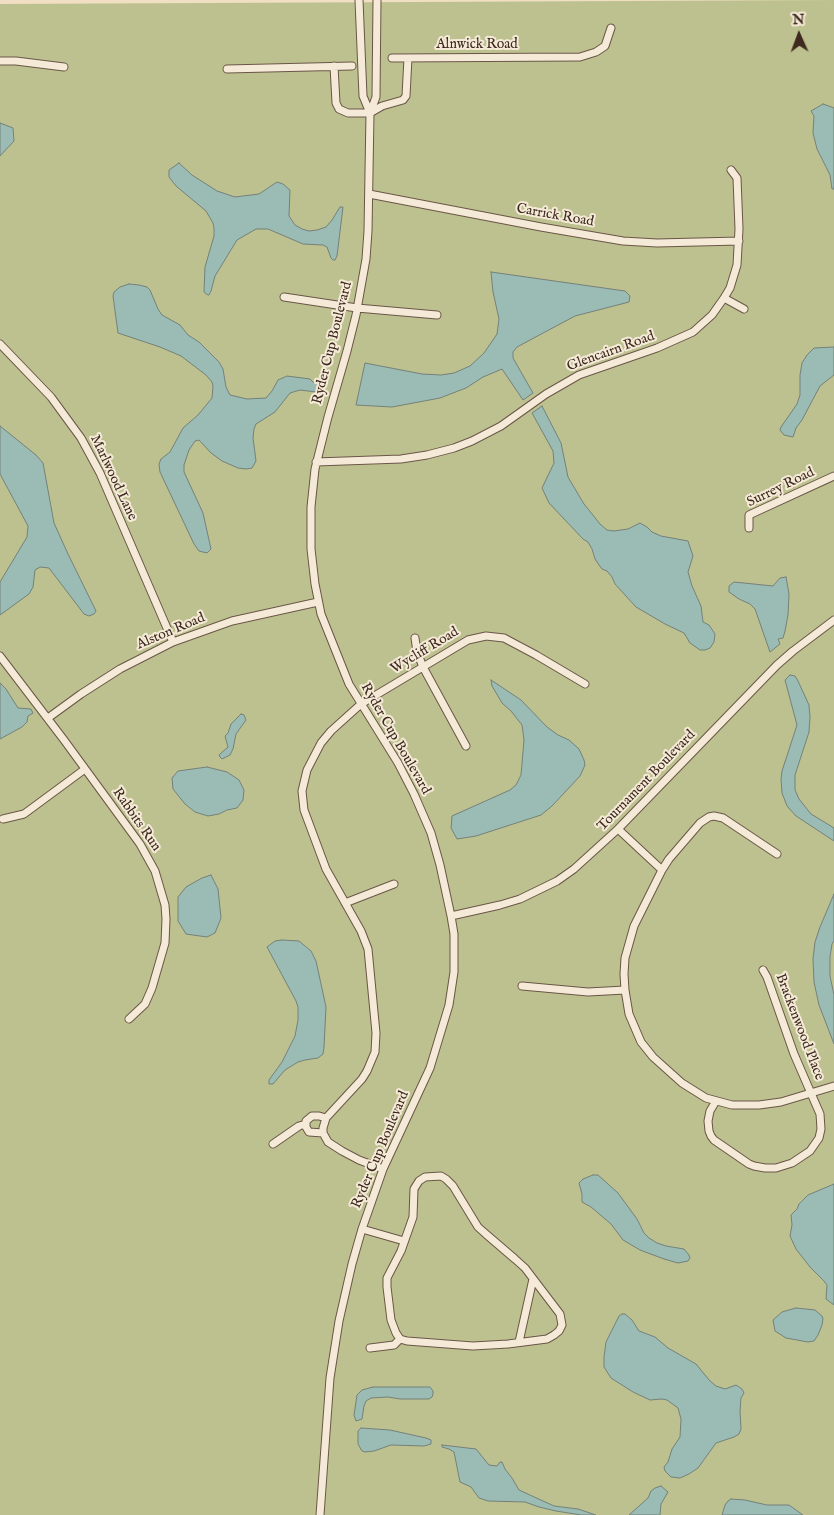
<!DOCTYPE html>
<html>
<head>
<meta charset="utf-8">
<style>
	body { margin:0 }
	#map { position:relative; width:834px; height:1515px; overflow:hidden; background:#f0dfc2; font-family:"IM FELL English",serif }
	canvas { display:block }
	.north { position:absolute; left:774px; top:10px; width:50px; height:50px; -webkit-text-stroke:4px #f5ead7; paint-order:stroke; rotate:358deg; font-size:14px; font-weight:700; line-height:20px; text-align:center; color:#3d291e }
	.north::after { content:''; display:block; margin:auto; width:18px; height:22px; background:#3d291e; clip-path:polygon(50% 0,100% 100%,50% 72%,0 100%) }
</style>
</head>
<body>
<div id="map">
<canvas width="834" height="1515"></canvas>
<div class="north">N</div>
</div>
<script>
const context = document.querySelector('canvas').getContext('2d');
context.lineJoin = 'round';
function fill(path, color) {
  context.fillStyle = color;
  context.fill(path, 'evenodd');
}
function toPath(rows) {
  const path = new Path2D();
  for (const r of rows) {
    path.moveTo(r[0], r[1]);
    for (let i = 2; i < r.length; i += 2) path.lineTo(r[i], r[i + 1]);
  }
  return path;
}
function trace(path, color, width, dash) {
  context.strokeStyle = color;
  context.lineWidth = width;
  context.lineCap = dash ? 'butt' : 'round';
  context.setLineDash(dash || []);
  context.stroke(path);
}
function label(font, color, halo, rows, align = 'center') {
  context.font = font + ' "IM FELL English",serif';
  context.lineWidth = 4;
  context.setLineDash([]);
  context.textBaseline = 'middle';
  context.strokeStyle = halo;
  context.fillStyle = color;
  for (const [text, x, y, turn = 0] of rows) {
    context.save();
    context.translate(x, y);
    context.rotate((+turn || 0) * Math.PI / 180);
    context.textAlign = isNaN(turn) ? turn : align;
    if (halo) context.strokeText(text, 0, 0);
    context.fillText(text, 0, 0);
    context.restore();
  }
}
fill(toPath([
	[834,0,834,1515,0,1515,0,4]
]), '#bdc190');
const water = toPath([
	[823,104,834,108,834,189,832,189,830,175,817,149,813,133,814,116,811,111,823,104],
	[0,123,13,128,14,141,0,156,0,123],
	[179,163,192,175,217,191,235,197,259,194,277,182,283,184,290,190,289,216,295,225,302,229,309,231,317,230,326,227,332,220,340,207,343,207,337,256,335,260,333,260,331,258,327,247,323,245,303,244,268,229,256,229,237,240,215,276,211,291,209,295,208,295,204,292,205,267,214,236,214,228,213,223,206,211,176,186,169,177,169,170,179,163],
	[491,272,625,291,630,296,629,302,575,316,517,347,513,352,513,358,533,393,523,400,502,369,483,377,466,388,440,398,392,407,356,405,365,363,422,374,441,375,454,373,470,366,484,353,497,334,499,319,493,292,491,272],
	[129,284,139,285,147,287,150,290,158,309,162,315,180,325,188,335,199,342,219,362,223,369,226,387,230,395,247,399,266,398,272,391,278,380,287,376,310,379,313,382,319,384,320,388,319,391,316,392,300,390,290,393,275,412,256,424,254,429,253,438,256,461,252,468,246,469,238,468,222,461,211,453,199,440,195,441,189,450,184,465,184,472,203,513,211,549,207,553,199,551,194,544,160,472,159,464,161,459,170,452,183,428,198,415,212,398,213,386,212,382,206,375,181,356,160,347,118,333,113,296,114,292,120,287,129,284],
	[834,347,834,375,820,386,802,420,796,428,793,437,784,435,780,430,781,427,797,404,800,395,800,375,802,363,807,355,814,348,834,347],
	[542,406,561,443,568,477,584,504,600,524,607,530,614,531,628,529,640,523,647,527,652,532,661,536,688,541,693,556,688,572,692,586,701,606,703,622,709,625,715,634,714,642,710,648,705,650,700,650,690,643,684,633,665,624,636,607,615,584,612,577,607,571,602,569,599,565,595,559,592,549,588,542,583,539,549,503,542,488,554,463,553,451,532,413,542,406],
	[0,426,36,455,43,463,54,523,68,554,96,611,94,614,89,616,84,614,49,568,40,567,35,570,33,587,29,594,0,615,0,582,27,537,28,526,0,474,0,426],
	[786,577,789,594,788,615,785,631,783,638,778,639,780,644,770,652,755,609,750,604,739,599,729,592,729,586,734,582,773,586,780,578,786,577],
	[790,675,795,676,798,681,809,705,810,717,809,732,795,775,795,790,799,799,811,814,834,828,834,841,796,816,787,806,782,793,781,779,782,771,797,725,785,680,790,675],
	[491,680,521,700,547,727,558,735,569,740,579,749,584,760,585,765,580,776,552,806,541,815,476,836,457,839,451,828,452,816,510,790,516,785,521,775,524,740,522,725,511,711,502,703,492,686,491,680],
	[0,683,6,689,18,708,31,709,33,713,28,716,27,722,22,727,0,739,0,683],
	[241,714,244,715,246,720,236,734,233,749,230,755,222,759,220,757,219,755,228,747,225,736,228,733,231,724,241,714],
	[207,767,227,772,239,780,244,790,243,800,237,808,227,810,219,814,208,816,195,812,185,804,173,789,172,778,178,771,207,767],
	[211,875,218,889,221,918,215,933,207,937,186,934,178,921,178,897,186,887,202,878,211,875],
	[834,894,834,941,832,944,830,957,830,976,834,995,834,1044,819,1005,814,982,813,959,815,942,820,927,834,894],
	[282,940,299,941,311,951,316,961,326,1007,324,1047,323,1054,318,1058,305,1060,298,1062,285,1070,273,1084,269,1084,269,1080,282,1062,295,1036,298,1020,298,1007,296,1001,267,947,275,941,282,940],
	[593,1175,598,1175,618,1193,637,1219,644,1233,649,1238,657,1243,666,1246,684,1249,689,1255,690,1258,688,1261,678,1263,664,1259,640,1250,623,1240,611,1224,591,1207,582,1202,582,1194,579,1183,583,1179,593,1175],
	[834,1184,834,1305,826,1299,827,1285,824,1281,810,1267,796,1249,790,1236,792,1225,791,1215,797,1209,799,1204,808,1195,834,1184],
	[796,1308,815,1310,822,1316,823,1319,822,1325,818,1335,814,1341,808,1342,786,1338,775,1331,773,1320,782,1312,796,1308],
	[622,1314,625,1314,632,1320,639,1331,655,1337,668,1348,696,1364,710,1381,716,1386,725,1389,736,1385,742,1389,744,1393,741,1398,740,1411,741,1429,739,1434,734,1437,716,1443,698,1468,689,1474,680,1478,671,1477,665,1471,664,1467,668,1462,672,1449,680,1437,681,1419,678,1408,667,1400,662,1399,650,1400,633,1392,611,1378,604,1367,604,1357,606,1342,619,1316,622,1314],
	[373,1387,430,1387,433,1391,433,1394,432,1397,429,1399,400,1399,388,1397,371,1398,366,1401,364,1406,362,1419,356,1421,354,1415,357,1395,362,1390,373,1387],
	[361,1428,390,1430,426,1438,431,1440,431,1444,424,1446,391,1445,374,1451,365,1452,362,1451,358,1444,358,1431,361,1428],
	[442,1445,476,1449,489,1465,497,1466,500,1462,502,1462,505,1469,512,1478,519,1490,554,1506,578,1509,596,1515,581,1515,556,1511,539,1507,525,1502,488,1501,479,1498,471,1487,460,1482,454,1452,449,1449,442,1447,442,1445],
	[661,1486,668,1492,661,1504,660,1515,629,1515,648,1498,651,1491,655,1488,661,1486],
	[731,1499,745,1500,767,1505,789,1505,803,1515,722,1515,725,1505,728,1501,731,1499]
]);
fill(water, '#9abcb5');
trace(water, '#758179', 1);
const minor = toPath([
	[359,0,363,96,370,113],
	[392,58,580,57,596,52,605,46,611,28],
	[0,61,16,61,64,67],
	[334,66,336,103,339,109,348,113,370,113,382,106,403,100,406,96,408,58],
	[227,69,352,66],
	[369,194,541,227,623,241,657,243,739,241],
	[284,297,357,308,437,315],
	[724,298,744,309],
	[0,344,51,397,81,438,100,473,173,642],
	[316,462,401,459,427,455,454,448,472,441,501,426,546,394,579,375,657,348,693,332,712,315,724,298,730,288,737,265,739,229,737,178,731,170],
	[749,528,749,515,834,476],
	[415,638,417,652,423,667,466,746],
	[0,656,64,740,140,844,155,871,165,905,166,919,165,943,152,988,145,1004,129,1019],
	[48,718,81,694,120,669,173,642,232,621,318,602],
	[3,819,24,814,85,769],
	[618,829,662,870],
	[777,854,723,818,714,816,709,817,700,823,669,859,662,870,634,926,625,958,624,974,625,990,629,1014,641,1042,653,1057,682,1083,706,1098,732,1105,759,1105,781,1102,834,1086],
	[345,903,394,884],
	[451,916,500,905,520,899,557,881,574,869,618,829,777,665,793,651,834,620],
	[522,986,588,992,625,990],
	[716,1101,710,1111,708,1121,709,1131,711,1136,714,1140,749,1164,754,1166,765,1168,776,1168,792,1163,810,1151,819,1138,821,1129,820,1114,794,1054,767,977,763,970],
	[323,1133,309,1132,306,1127,306,1121,312,1116,319,1116,326,1118],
	[273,1144,299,1126,306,1124],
	[383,1169,359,1160,342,1151,328,1142,323,1133,323,1128,326,1118,362,1079,367,1071,375,1052,376,1033,368,949,361,931,326,869,304,810,302,791,307,770,321,743,331,731,361,704,468,640,486,636,504,638,536,655,585,684],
	[362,1229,404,1241],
	[519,1342,533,1279],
	[370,1348,394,1345,400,1339,407,1341,473,1346,508,1344,547,1339,554,1335,559,1331,562,1325,560,1314,525,1268,515,1259,487,1235,478,1227,453,1186,446,1179,441,1176,425,1177,419,1181,414,1189,413,1217,401,1251,387,1278,387,1287,391,1320,396,1333,400,1339],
	[320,1515,330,1378,339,1321,352,1264,362,1229,383,1169,430,1068,449,1005,454,972,454,934,451,916,440,865,431,833,414,794,398,763,349,684,321,614,315,584,311,549,311,507,315,469,328,417,347,351,356,315,366,259,368,231,370,113,376,97,377,0]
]);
trace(minor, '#6a5647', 9);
trace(minor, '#f5ead7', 7);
label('14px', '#3d291e', '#f5ead7', [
	["Alnwick Road",477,45],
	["Carrick Road",555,216,10],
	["Ryder Cup Boulevard",333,343,-76],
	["Glencairn Road",611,352,-20],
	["Marlwood Lane",113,478,65],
	["Surrey Road",781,488,-26],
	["Alston Road",171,632,-23],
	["Wycliff Road",425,651,-31],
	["Ryder Cup Boulevard",395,739,60],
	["Tournament Boulevard",647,781,-46],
	["Rabbits Run",136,820,55],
	["Brackenwood Place",799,1027,69],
	["Ryder Cup Boulevard",381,1150,-67]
]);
</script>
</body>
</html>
